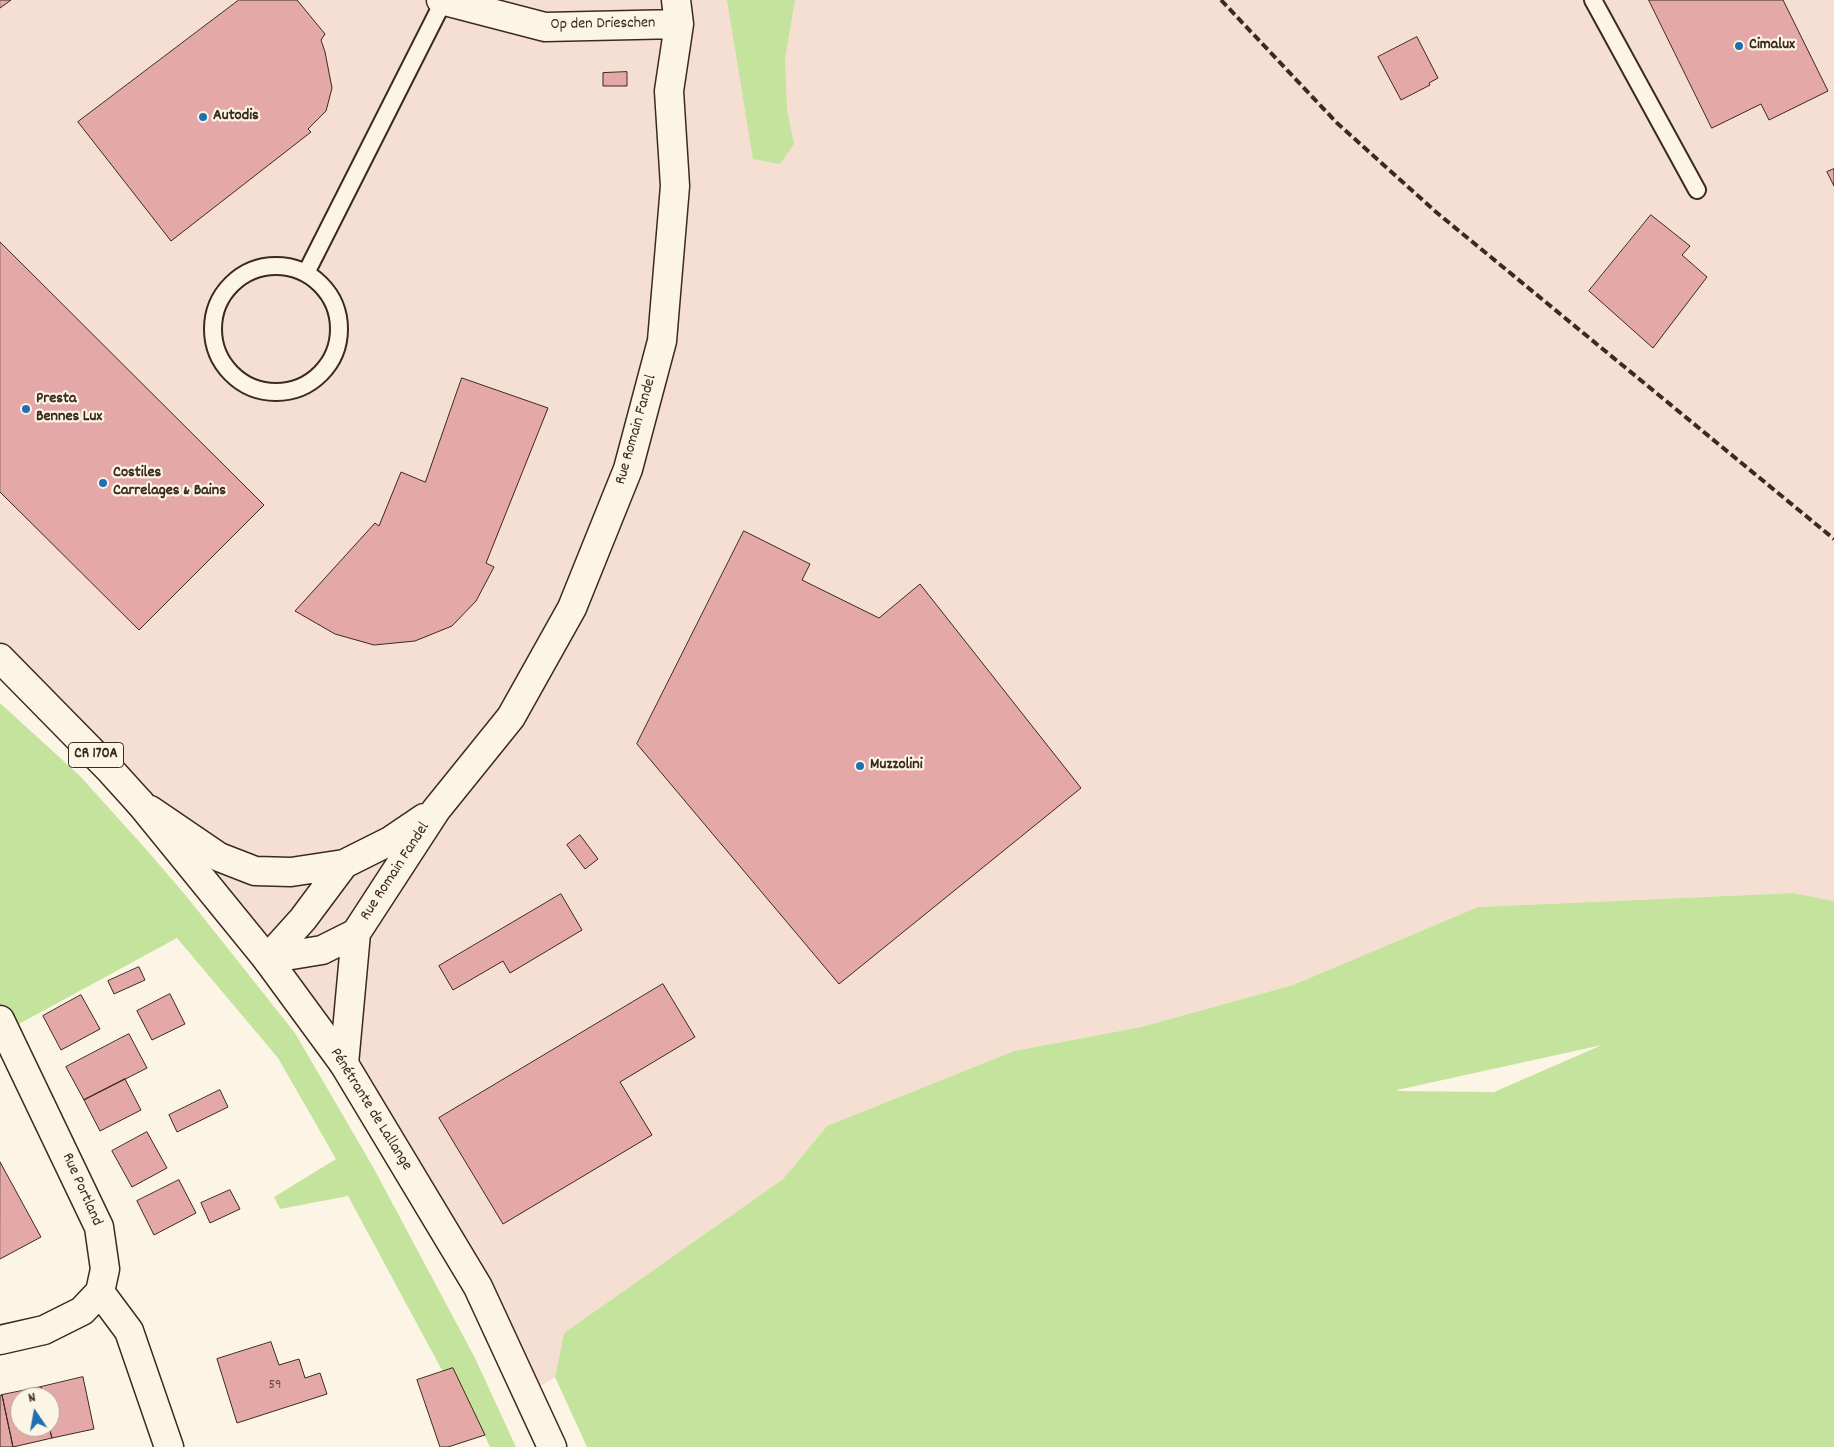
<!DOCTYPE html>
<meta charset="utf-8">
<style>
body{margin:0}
#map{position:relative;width:1834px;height:1447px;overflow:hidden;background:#fcf5e5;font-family:Dekko,sans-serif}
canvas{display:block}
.north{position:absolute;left:10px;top:1387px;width:50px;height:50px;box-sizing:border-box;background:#fcf5e5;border:1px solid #afa495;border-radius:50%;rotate:348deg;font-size:14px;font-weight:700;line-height:20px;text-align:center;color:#3b2a1e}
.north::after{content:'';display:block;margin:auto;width:18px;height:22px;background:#1f6fb2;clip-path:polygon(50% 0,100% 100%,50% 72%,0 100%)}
</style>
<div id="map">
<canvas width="1834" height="1447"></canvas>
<div class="north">N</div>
</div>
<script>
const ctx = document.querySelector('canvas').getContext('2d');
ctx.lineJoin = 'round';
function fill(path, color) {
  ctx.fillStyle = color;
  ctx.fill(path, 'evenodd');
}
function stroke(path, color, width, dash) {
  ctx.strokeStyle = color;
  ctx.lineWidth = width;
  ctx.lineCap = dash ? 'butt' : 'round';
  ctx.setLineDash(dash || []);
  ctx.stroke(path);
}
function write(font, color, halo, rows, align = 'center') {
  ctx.font = font + ' Dekko,sans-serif';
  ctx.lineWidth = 4.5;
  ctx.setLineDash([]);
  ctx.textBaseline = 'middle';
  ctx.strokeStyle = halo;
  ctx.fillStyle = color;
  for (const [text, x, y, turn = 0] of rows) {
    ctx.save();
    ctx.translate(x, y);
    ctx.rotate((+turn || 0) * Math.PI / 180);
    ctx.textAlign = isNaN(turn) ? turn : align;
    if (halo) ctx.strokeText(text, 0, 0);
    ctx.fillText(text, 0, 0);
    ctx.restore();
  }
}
const built = new Path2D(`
 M0,0H1834V901L1793,893L1478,907L1293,985L1141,1027L1014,1051L827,1126L783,1179L564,1333L555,1377L528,1394L344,1064L0,646Z`);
const green = new Path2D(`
 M727,0H795L785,59L787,110L794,144L780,164L753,159Z
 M0,703L80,776L145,848L187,897L295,1033L373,1167L475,1358L516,1447H490L453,1369L443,1372L348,1196L280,1209L274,1197L336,1159L278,1058L177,938L6,1031L0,1020Z
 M1793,893L1834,901V1447H587L555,1377L564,1333L783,1179L827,1126L1014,1051L1141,1027L1293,985L1478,907ZM1602,1045L1494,1092L1397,1091V1090Z`);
const building = new Path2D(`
 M0,0H11L0,8Z
 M239,0H297L325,34L321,40L325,52L332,88L326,111L308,129L311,132L171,241L78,122Z
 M1649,0H1783L1828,91L1769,120L1761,104L1712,128Z
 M1417,37L1438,78L1429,83L1430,85L1401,100L1378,57Z
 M627,72V86H603V73Z
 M1834,169V186L1827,172Z
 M1651,215L1690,246L1682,255L1707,277L1653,348L1589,291Z
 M0,242L264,505L139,630L0,492Z
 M462,378L548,408L486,563L494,567L476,601L452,626L415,641L374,645L335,634L295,611L375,523L379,526L401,472L425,482Z
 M744,531L810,564L802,580L879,618L920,584L1081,788L839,984L637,744Z
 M580,835L598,859L585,869L567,845Z
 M561,894L582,930L510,973L503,961L453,990L439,966Z
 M139,967L145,980L114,994L108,981Z
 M663,984L695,1037L620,1082L652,1135L503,1224L439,1118Z
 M170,994L185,1024L152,1040L137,1011Z
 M81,995L100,1029L61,1050L43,1016Z
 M129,1034L147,1068L84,1100L66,1067Z
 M125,1079L141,1110L100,1131L84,1100Z
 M220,1090L228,1107L177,1132L169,1115Z
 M147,1132L167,1168L132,1187L112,1151Z
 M0,1162L41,1237L0,1259Z
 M179,1180L196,1213L154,1235L137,1201Z
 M230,1190L240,1209L210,1223L201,1203Z
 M271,1342L279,1365L299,1359L305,1378L320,1373L327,1394L237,1423L217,1359Z
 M453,1368L485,1435L448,1447H440L417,1380Z
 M83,1377L94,1429L52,1438L49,1427L50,1397H43L41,1387Z
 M41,1387L43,1397H20V1427H49L52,1438L13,1447L2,1395Z
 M2,1395L13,1447H0V1396Z`);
const service = new Path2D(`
 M1593,0L1697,190
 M213 329a63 63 0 1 1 126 0a63 63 0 1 1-126 0Z
 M306,273L443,2`);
const minor = new Path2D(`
 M441,0L545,27L679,24
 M150,810L219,857L255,871L291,872L344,864L390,841L424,818
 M267,959L303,919L344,864
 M267,959L322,950L356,933
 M0,1020L99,1227L105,1269L100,1292L82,1311L44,1330L0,1340
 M344,1064L356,933L436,810L511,717L572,608L628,469L662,341L675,186L669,91L679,24L676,0
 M100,1292L129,1331L169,1447`);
const secondary = new Path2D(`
 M140,803L267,959L344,1064L478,1287L552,1447`);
const motorway = new Path2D(`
 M0,658L111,771L140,803`);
const rail = new Path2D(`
 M1221,0L1337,123L1436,212L1834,539`);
const markers = [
 [1739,46,5,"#1f6fb2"],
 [203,117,5,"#1f6fb2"],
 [26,409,5,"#1f6fb2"],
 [103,483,5,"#1f6fb2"],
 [860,766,5,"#1f6fb2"]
];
const numberNames = [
 ["59",275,1386]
];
const shields = [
 [96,755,55]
];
const shieldNames = [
 ["CR 170A",96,755]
];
const streetNames = [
 ["Op den Drieschen",603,25,-1],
 ["Rue Romain Fandel",637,430,-74],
 ["Rue Romain Fandel",396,872,-57],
 ["Pénétrante de Lallange",370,1110,58],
 ["Rue Portland",81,1190,66]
];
const poiNames = [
 ["Cimalux",1749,46],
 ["Autodis",213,117],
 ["Presta",36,400],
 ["Bennes Lux",36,418],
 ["Costiles",113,474],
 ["Carrelages & Bains",113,492],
 ["Muzzolini",870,766]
];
fill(built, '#f5ded2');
fill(green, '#c4e49d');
fill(building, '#e4a9a6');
stroke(building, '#3b2a1e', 1);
stroke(service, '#3b2a1e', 20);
stroke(minor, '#3b2a1e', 31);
stroke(secondary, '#3b2a1e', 31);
stroke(motorway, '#3b2a1e', 31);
stroke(service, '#fcf5e5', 16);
stroke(minor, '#fcf5e5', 28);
stroke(secondary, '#fcf5e5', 28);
stroke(motorway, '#fcf5e5', 28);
stroke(rail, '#3b2a1e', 4, [8, 4]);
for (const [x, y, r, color] of markers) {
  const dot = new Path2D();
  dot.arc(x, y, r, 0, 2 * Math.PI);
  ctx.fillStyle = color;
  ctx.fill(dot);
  stroke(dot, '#fcf5e5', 2);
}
write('14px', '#654a40', null, numberNames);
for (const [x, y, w] of shields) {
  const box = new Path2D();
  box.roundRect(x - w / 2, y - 12.5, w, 25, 4);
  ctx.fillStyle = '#fcf5e5';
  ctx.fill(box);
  stroke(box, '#3b2a1e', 1);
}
write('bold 15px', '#3b2a1e', null, shieldNames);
write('16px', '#3b2a1e', '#fcf5e5', streetNames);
write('bold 16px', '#3b2a1e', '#fcf5e5', poiNames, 'left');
</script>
